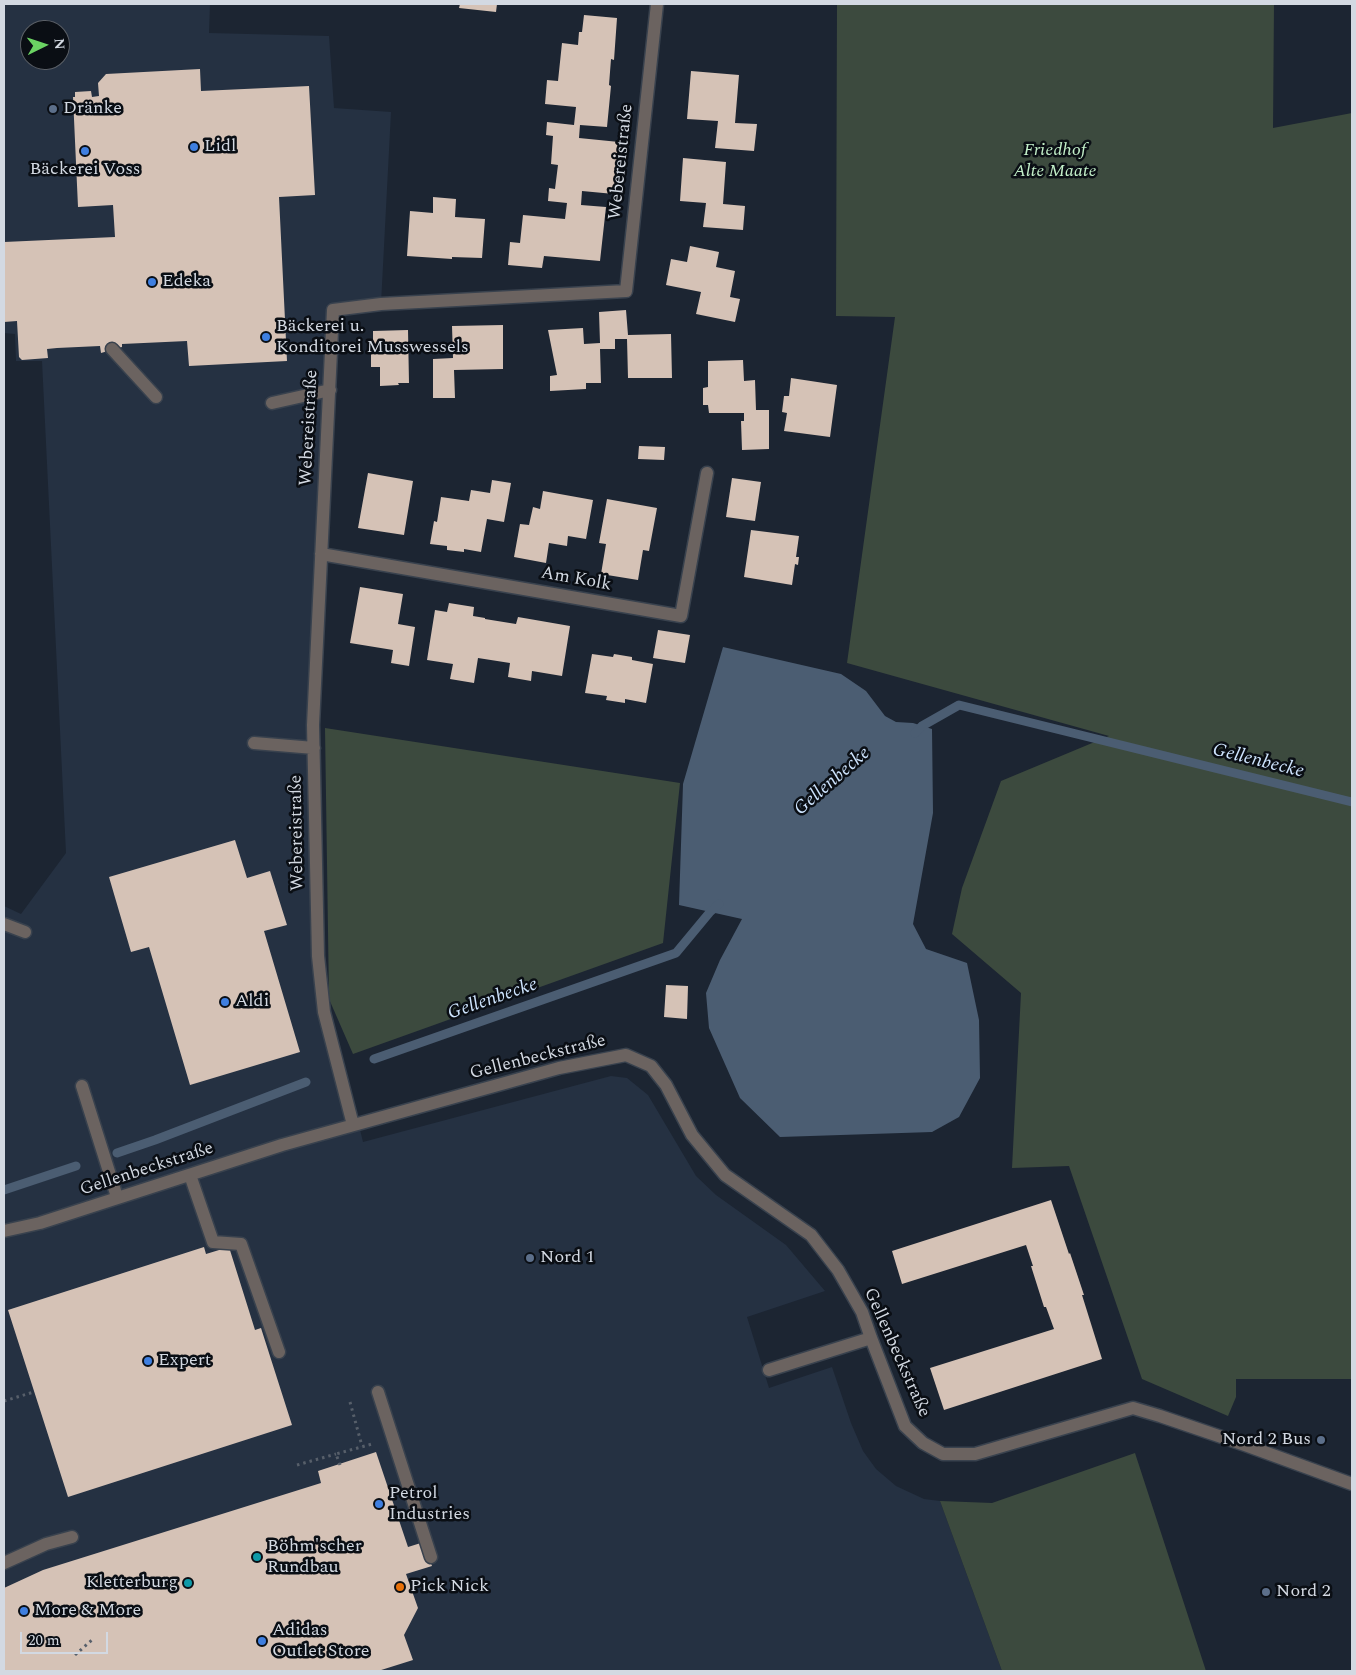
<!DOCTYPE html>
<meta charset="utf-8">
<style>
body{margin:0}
#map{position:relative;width:1356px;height:1675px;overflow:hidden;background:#1c2532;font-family:Spectral,serif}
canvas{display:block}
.frame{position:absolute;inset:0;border:5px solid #d3d9e2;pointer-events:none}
.north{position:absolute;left:20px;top:20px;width:50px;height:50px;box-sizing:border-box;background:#0a0e14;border:1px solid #5a5f66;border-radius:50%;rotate:86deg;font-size:14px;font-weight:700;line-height:20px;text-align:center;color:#d3d9e2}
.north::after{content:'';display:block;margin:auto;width:18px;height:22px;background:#6bd363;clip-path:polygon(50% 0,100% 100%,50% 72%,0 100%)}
.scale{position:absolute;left:20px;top:1632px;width:88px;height:22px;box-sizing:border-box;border:2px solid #d3d9e2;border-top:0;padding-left:6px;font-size:15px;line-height:18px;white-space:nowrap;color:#d3d9e2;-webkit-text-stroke:4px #0a0e14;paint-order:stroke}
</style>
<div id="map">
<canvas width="1356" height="1675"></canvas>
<div class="frame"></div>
<div class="north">N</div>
<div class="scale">20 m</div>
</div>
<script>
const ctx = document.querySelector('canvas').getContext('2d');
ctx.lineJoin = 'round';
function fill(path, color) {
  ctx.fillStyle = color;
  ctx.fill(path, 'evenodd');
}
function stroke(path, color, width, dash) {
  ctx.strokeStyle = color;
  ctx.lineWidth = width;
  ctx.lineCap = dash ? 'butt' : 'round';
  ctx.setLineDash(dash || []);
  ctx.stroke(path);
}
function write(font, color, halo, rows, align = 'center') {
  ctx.font = font + ' Spectral,serif';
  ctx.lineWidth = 5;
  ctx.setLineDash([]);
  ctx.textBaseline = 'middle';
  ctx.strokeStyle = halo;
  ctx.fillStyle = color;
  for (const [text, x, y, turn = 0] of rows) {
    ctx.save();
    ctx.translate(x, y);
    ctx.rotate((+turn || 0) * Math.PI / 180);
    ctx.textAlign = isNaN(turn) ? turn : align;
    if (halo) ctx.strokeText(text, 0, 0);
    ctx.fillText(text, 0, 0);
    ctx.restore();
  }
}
const built = new Path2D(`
 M4,4H210L209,33L329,36L334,108L391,112L381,304L334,310L313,725L318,956L363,1142L611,1076L627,1078L648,1095L696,1176L716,1195L786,1245L825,1291L747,1317L769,1388L832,1367L851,1423L863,1451L876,1469L896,1486L924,1499L940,1501L1002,1671H4V906L21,914L66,853L42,361H16L15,334L4,333ZM30,30H60V60H30Z`);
const green = new Path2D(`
 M837,4H1274L1273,128L1352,113V1379H1236V1397L1228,1416L1142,1379L1069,1166L1012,1168L1021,993L952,934L962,888L1001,781L1109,736L847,663L895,317L836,316Z
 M325,728L680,783L663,943L353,1054L329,999Z
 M1135,1453L1206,1671H1002L940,1501L992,1503Z`);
const water = new Path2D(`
 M723,647L841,674L866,691L885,716L896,722L913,723L932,729L933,813L913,924L926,949L967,963L979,1020L980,1078L959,1117L932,1132L780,1137L740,1098L709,1028L706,993L720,960L742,919L679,905L683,784Z`);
const stream = new Path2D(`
 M915,733L922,726L959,705L1352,802
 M374,1059L676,953L710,912L719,904
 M117,1153L155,1140L306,1082
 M4,1190L76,1166`);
const building = new Path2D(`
 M460,4H497L496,12L459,8Z
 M584,15L617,18L614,60L611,59L609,85L611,86L607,127L580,125L579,138L619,142L614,194L582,191L581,205L606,207L600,261L544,256L542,268L508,265L510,242L520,243L523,215L565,219L567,203L548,201L549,188L555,189L558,165L551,164L553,136L546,135L547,122L574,125L576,107L545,104L547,80L558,81L562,43L578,45L579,32H582Z
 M200,69L201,91L309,86L315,195L279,197L287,361L189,366L187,341L122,344V347L101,353L100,346L57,348L47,349L48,358L22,360L19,357L17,321L4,322V242L115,237L113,205L78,207L73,97H75V92L91,91L92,97L99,96L98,83L106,74Z
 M691,71L739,75L735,123L757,124L754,151L715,148L718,121L687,119Z
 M683,158L726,162L723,204L745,206L743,230L703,227L706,203L680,201Z
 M433,197L456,199L455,217L485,219L482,258L452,257V259L407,256L410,211L433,213Z
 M690,246L719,252L716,267L735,271L730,297L740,299L735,322L696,314L701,292L666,285L671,259L687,262Z
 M626,310L628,335L671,334L672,378H628L627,339H615V349H600L601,383H586V389L550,391V376L557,375L548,330L583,328L584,344L600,343L599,312Z
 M503,325V369L454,370L455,398H433V359L453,358L452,326Z
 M408,330L409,383H398L399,385L380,386V367H371V350H373V331Z
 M743,360L744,381L755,380L756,410H769V449L742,450L741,421H744V413H709L708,405H703V388L708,387V361Z
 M791,378L837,385L830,437L784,431L787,413L782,412L784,396H789Z
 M639,446L665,447L664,460L638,459Z
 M368,473L413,481L404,535L358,528Z
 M732,478L761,482L755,521L726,517Z
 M492,480L511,483L504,522L487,519L481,552L464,549V552L447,550V546L430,544L434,521L437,522L441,497L469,501L471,490L490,493Z
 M543,491L593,500L586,539L568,536L567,546L549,543L546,563L514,557L520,524L529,525L533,507L540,509Z
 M607,499L657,508L649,551L643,550L638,580L601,574L606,544L599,543Z
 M751,530L799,536L796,557H799L798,565L795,564L792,585L744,577Z
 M360,587L403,594L398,624L415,627L409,666L391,663L393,650L350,643Z
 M449,603L474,607L473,616L485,618V619L516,624L518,617L570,626L562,676L532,671L531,681L508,677L510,663L478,658L474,683L450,679L453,664L427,660L435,610L447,612Z
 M658,630L690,635L685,663L653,658Z
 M592,654L613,657L614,654L632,657V660L653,664L646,703L625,699V703L606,700L607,696L585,693Z
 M235,840L247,878L270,871L287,925L264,931L300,1052L190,1085L149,947L131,952L109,877Z
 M666,985L688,986L687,1019L664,1017Z
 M1051,1200L1069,1254L1070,1253L1084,1295H1082L1102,1359L944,1410L930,1368L1054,1329L1046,1307H1044L1031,1266H1033L1026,1245L902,1284L892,1251Z
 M204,1247L206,1254L229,1247L255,1330L261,1328L292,1425L68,1497L8,1310Z
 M376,1452L408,1547L424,1542L432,1566L406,1574L418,1608L404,1635L413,1660L378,1671H4V1588L43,1570L321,1483L318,1471Z`);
const path = new Path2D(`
 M4,1401L34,1392
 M350,1402L362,1446
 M297,1465L336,1454
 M340,1465L336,1454L372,1444
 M75,1655L93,1639`);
const minor = new Path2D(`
 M112,349L156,397
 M272,403L330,390
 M321,554L681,616L707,473
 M254,743L314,748
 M4,924L25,932
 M82,1086L117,1197
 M353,1125L324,1012L318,956L313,725L333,310L381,304L626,291L657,4
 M190,1175L213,1242L241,1244L279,1352
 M4,1231L40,1223L282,1145L559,1068L626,1055L651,1066L666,1085L692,1135L725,1175L811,1235L838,1270L862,1312L871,1338L905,1426L923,1443L943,1454H975L1133,1408L1160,1416L1245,1445L1352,1484
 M769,1370L871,1338
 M378,1392L431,1557
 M4,1563L46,1544L72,1537`);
const markers = [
 [53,109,5,"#5c6f8a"],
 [194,147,5,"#3f7fe0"],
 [85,151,5,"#3f7fe0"],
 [152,282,5,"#3f7fe0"],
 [266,337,5,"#3f7fe0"],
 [225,1002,5,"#3f7fe0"],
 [530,1258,5,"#5c6f8a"],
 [148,1361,5,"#3f7fe0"],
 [1321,1440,5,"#5c6f8a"],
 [379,1504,5,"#3f7fe0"],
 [257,1557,5,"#0f9aa8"],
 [188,1583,5,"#0f9aa8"],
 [400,1587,5,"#e8710a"],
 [1266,1592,5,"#5c6f8a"],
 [24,1611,5,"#3f7fe0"],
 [262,1641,5,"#3f7fe0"]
];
const poiNames = [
 ["Dränke",63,109],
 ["Lidl",204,147],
 ["Bäckerei Voss",85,170,"center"],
 ["Edeka",162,282],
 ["Bäckerei u.",276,327],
 ["Konditorei Musswessels",276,348],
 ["Aldi",235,1002],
 ["Nord 1",540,1258],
 ["Expert",158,1361],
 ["Nord 2 Bus",1311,1440,"right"],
 ["Petrol",389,1494],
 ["Industries",389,1515],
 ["Böhm'scher",267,1547],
 ["Rundbau",267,1568],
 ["Kletterburg",178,1583,"right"],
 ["Pick Nick",410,1587],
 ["Nord 2",1276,1592],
 ["More & More",34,1611],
 ["Adidas",272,1631],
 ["Outlet Store",272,1652]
];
const parkNames = [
 ["Friedhof",1055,151],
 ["Alte Maate",1055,172]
];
const streetNames = [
 ["Webereistraße",622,162,-84],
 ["Webereistraße",310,428,-87],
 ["Am Kolk",576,580,10],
 ["Webereistraße",298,833,-91],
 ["Gellenbeckstraße",538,1058,-14],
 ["Gellenbeckstraße",147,1170,-18],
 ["Gellenbeckstraße",896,1353,66]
];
const waterNames = [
 ["Gellenbecke",1258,762,14],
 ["Gellenbecke",833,782,-41],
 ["Gellenbecke",493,1000,-19]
];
fill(built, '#253142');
fill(green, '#3c4a3e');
fill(water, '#4b5d72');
stroke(stream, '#4b5d72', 9);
fill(building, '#d5c2b6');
stroke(minor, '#39424e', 15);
stroke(path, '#575f6a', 3, [2.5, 4]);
stroke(minor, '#6b6360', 12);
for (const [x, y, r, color] of markers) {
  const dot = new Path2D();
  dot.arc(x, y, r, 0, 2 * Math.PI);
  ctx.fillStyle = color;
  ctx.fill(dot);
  stroke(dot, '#0a0e14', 2);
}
write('18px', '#d3d9e2', '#0a0e14', poiNames, 'left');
write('italic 18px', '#c3f0c9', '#0a0e14', parkNames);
write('18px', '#d3d9e2', '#0a0e14', streetNames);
write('italic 19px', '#cee4fe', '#0a0e14', waterNames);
</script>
